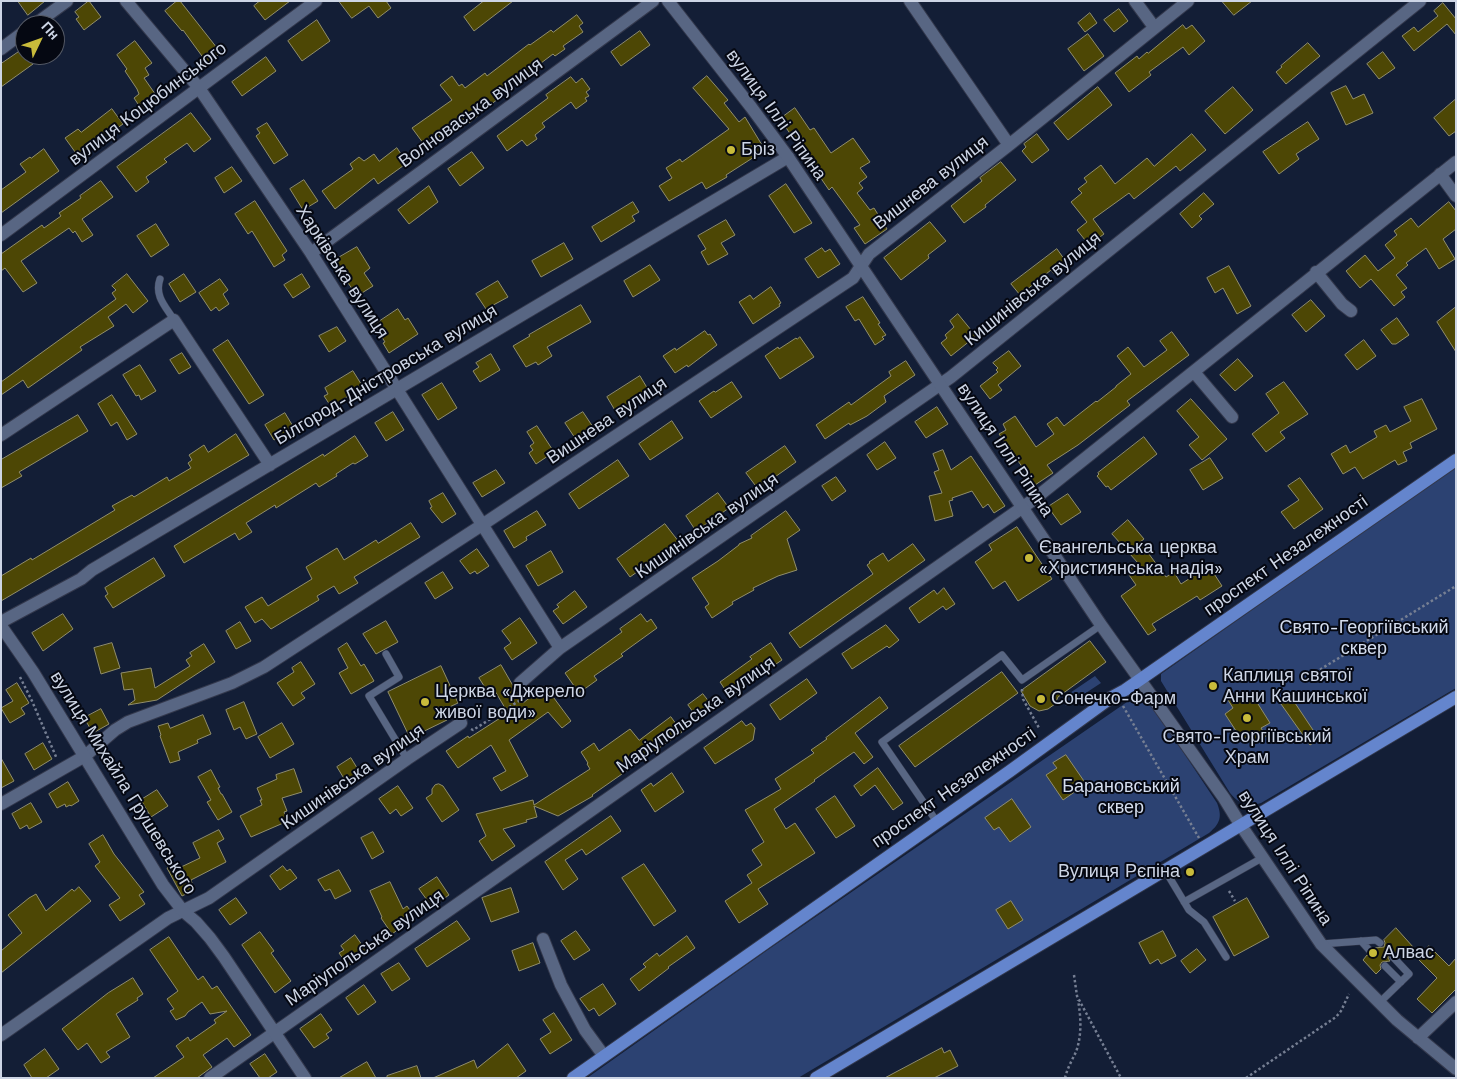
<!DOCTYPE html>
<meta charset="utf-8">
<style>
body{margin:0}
#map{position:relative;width:1457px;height:1079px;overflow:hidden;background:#131e36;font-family:"Work Sans",sans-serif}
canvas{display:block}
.frame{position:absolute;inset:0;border:2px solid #cdd5e5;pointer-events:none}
.north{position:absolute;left:15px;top:15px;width:50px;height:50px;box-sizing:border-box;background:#050812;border:1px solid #555a66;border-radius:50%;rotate:48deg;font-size:14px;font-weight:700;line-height:20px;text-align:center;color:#cdd5e5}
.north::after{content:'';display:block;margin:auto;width:18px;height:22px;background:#c8bb3b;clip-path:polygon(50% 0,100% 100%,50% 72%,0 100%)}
</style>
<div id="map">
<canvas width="1457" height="1079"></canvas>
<div class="frame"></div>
<div class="north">Пн</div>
</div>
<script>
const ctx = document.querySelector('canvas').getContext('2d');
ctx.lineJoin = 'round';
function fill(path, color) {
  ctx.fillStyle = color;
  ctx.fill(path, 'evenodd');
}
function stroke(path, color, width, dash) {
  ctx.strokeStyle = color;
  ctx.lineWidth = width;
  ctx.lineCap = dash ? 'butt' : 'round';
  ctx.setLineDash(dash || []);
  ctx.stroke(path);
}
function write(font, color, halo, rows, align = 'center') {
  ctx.font = font + ' "Work Sans",sans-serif';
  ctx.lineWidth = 4;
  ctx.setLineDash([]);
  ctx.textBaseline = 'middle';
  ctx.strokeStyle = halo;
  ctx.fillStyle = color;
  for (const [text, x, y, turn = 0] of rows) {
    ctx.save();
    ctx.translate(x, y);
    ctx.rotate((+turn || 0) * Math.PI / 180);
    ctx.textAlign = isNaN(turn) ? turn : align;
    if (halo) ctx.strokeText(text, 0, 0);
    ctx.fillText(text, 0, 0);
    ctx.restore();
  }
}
const green = new Path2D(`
 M1456,466V688L1261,803C1248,807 1239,804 1230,793L1161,681V674Z
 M1095,676L1101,683L1066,706L1061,699Z
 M1140,693L1146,696L1217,803C1222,816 1221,823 1209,833L798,1078H587L769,949Z`);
const building = new Path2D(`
 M18,1H45L28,15Z
 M89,1L101,17L84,30L76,19L79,17L75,12Z
 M177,1H180L184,6L221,53L207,63L183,30L182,31L165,11Z
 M260,1H290L265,20L254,6Z
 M339,1H386L391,8L378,18L369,6L352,18Z
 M484,1H513L474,31L464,17Z
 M1222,1H1252L1234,15Z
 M1443,3L1456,19V35L1447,24L1414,51L1402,36L1414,27L1418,32L1438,16L1434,11Z
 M1119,9L1128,21L1114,32L1104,20Z
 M1090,13L1097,23L1085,32L1078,23Z
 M577,15L583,23L579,26L583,32L563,46L565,49L555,56L553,54L500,94L502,96L478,114L479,115L469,123L465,118L426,147L412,128L452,100L440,85L452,76L459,86L462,84L465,88L485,73L487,76L529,44L530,45L551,30L553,32Z
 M317,20L330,41L302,61L288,41Z
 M1183,25L1186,29L1192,25L1205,41L1189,55L1183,47L1149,72L1151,75L1129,92L1115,73L1137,56L1139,59L1147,52L1148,53Z
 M640,31L650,45L621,66L611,52Z
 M1088,34L1104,56L1084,71L1068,49Z
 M135,41L152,63L145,68L149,75L144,78L158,98L142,110L134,98L139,94L137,89L125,71L127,69L117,55Z
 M1308,43L1320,56L1286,84L1276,72L1282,67L1281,66Z
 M23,49L25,55H27L33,64L1,87V64Z
 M1383,52L1395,68L1379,79L1367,64Z
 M266,57L276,71L242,96L232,82Z
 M707,76L728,100L724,103L739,122L745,117L765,150L726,175L727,177L706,189L702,182L669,201L659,186L672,178L666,168L680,159L682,162L729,129L693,88Z
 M571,77L576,83L582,78L590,89L586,92L589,96L585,98L587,101L576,109L571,102L542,123L545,127L535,135L537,139L527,146L522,140L507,151L497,136L548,98L546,95Z
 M1346,86L1353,99L1364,94L1373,113L1346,125L1331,93Z
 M1098,87L1112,105L1068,140L1054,123Z
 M1233,87L1253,110L1225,134L1205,111Z
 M1456,99V131L1449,136L1434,118Z
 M795,108L810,130L814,128L831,153L853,138L870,162L860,168L867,177L859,183L863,188L857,193L870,210L874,208L887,229L865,244L854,228L860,225L832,187L829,190L780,119Z
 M112,109L123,124L78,156L65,138L78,129L81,132Z
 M191,113L211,139L194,152L187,143L164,159L167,162L146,177L149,182L136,192L117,167Z
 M1308,122L1319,139L1296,154L1299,159L1279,174L1263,152Z
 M267,123L288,155L274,164L256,136L260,133L257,129Z
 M1037,134L1049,150L1032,163L1022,151L1026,147L1024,144Z
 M1192,134L1206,150L1180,171L1176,166L1134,199L1129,193L1093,219L1104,234L1089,245L1077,230L1087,222L1071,202L1082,193L1078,189L1087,182L1084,178L1101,165L1115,184L1147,158L1154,166Z
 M397,148L407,163L378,184L374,178L335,209L322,191L353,169L350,164L359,157L364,161L374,154L379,161Z
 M44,149L59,171L1,213V190L26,172L20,164L30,157L31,158Z
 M472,152L484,168L460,186L448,169Z
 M1001,162L1016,180L985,205L986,207L964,223L951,206L982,181L980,178Z
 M232,167L242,181L224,193L215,178Z
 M304,180L318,201L303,210L290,189Z
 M101,181L113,197L82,219L93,235L82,242L75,231L73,233L69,228L21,261L37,283L23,292L5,268L1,271V254L42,225L44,228L61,216L59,213L81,198L80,196Z
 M786,184L812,223L794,233L769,196Z
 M429,186L438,202L409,224L398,210Z
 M1204,193L1214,204L1199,216L1202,219L1192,228L1180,214Z
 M255,201L287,251L282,255L285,260L274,267L252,231L248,234L235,214Z
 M633,202L639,212L632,216L635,221L601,242L592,227Z
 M1449,202L1456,211V229L1443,239L1455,259L1439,269L1426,248L1406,263L1408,265L1396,275L1407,288L1401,292L1405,297L1394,306L1371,279L1360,288L1346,271L1365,255L1378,271L1395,258L1385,245L1397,235L1394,231L1411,218L1418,227Z
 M726,220L735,235L721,243L728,254L708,265L701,252L706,249L698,236Z
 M930,222L946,241L928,255L929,258L901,280L884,258Z
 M156,224L169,245L151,257L137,236Z
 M564,243L573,259L541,277L532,261Z
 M357,247L370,268L364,273L373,286L357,296L333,261Z
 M822,248L825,252L830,249L840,264L818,278L805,259Z
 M1057,249L1067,263L1054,274L1051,270L1020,295L1011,284Z
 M650,265L660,280L633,297L624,281Z
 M1229,266L1251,306L1237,314L1223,288L1215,293L1207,278Z
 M127,274L148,301L133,313L126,304L108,317L114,326L80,347L82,350L28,388L23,380L1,395V382L116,299L112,293L116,290L112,286Z
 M184,274L196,292L180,302L169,284Z
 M302,274L310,287L293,298L284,285Z
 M220,279L228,290L223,294L229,304L219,311L216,307L211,311L199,293Z
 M498,281L508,297L486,309L476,294Z
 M771,287L781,303L779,304L780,306L753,324L739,302L750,295L753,299Z
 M863,297L880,323L878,324L886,335L882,337L884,339L875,345L859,319L855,321L846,307Z
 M1311,300L1325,316L1306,332L1292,315Z
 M581,305L591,322L547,347L552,356L538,365L536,362L526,367L513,346L530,336L529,335Z
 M1456,307V352L1437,322Z
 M398,309L405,320L408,318L418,334L389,353L383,343L385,342L374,325Z
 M958,314L976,336L951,356L941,343L947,338L945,335L954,327L950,321Z
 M1397,318L1409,335L1396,344H1392L1381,330Z
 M337,327L346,341L329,352L319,336Z
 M705,331L708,335L710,334L717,345L688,367L687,365L675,373L663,356L675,348L676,350Z
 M1172,332L1189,355L1127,401L1130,405L1078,445L1047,465L1053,473L1035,485L999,434L1006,430L1003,424L1015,416L1036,447L1054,434L1047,424L1057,417L1064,426L1096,401L1097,402L1116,387V386L1131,374L1117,356L1128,347L1144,367L1167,350L1160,341Z
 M800,337L814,357L780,379L765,356L778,347L779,349L796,338L797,339Z
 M228,340L264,395L249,404L213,350Z
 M1364,340L1376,356L1357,370L1345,355Z
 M1009,351L1021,366L998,385L1002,390L990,399L980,386L998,372L996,370L998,368L993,363Z
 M182,353L191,367L179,374L170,360Z
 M491,354L500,370L480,382L473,371L479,367L476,363Z
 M1238,359L1253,376L1235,391L1220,375Z
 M906,361L915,375L884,396L886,402L867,416L850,425L849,423L825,439L816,425L849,402L851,405L891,376L889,372Z
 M140,365L156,391L141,400L139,395L136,396L123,375Z
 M353,371L363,387L335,404L334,402L330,405L324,396L328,394L325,388Z
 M640,376L649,391L616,412L607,397Z
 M732,382L742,397L711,418L699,401L714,391L715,392Z
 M1284,382L1308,414L1280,432L1285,438L1266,452L1252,434L1279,413L1266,394Z
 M442,383L457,408L438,420L422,395Z
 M112,395L137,434L127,440L117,422L111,426L98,404Z
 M1191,399L1227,439L1202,460L1189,445L1199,437L1177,411Z
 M1422,399L1437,429L1410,443L1412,448L1403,452L1407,461L1398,465L1395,460L1363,479L1355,467L1343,474L1331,454L1346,445L1350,453L1377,437L1374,431L1386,425L1390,432L1411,421L1404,407Z
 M937,407L948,424L926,438L915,422Z
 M393,412L404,430L386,441L375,423Z
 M583,412L593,427L575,438L565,423Z
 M285,413L294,428L274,440L265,425Z
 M78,415L88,431L19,472L22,476L1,488V460Z
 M672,421L683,438L650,460L639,444Z
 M537,426L554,452L536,464L529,453L533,450L530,446L534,443L527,432Z
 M236,434L249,455L1,601V576L31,558L32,560L115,510L112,506L132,495L134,497L167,477L169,481L191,468L188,463L192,460L189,455L204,445L208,452Z
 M355,436L368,456L355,464L353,463L336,474L337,476L319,487L316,483L276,508L275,505L246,523L252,532L239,540L235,533L184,563L174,546L323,454L324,456Z
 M1144,437L1157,454L1111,490L1108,486L1106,487L1097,476L1099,474L1098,473Z
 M885,442L896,458L877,470L867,455Z
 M785,446L796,462L758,489L746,473Z
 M943,450L951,470L971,456L1005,506L994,513L988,504L983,508L972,491L952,498L953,500L949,501L953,516L935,521L929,496L942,493L934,472L939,470L933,454Z
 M1210,458L1223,478L1203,490L1190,470Z
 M618,460L629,476L579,509L569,494Z
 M496,470L505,483L482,497L473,483Z
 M836,477L846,491L832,501L822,486Z
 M1300,478L1323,509L1294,529L1281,512L1299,500L1288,486Z
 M443,493L456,514L442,523L430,508L432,507L429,501Z
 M718,493L729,508L696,531L686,516Z
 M1068,494L1081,512L1061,525L1048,507Z
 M537,511L546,525L526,537L527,540L514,548L504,531Z
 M786,511L800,530L787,539L797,570L778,576L753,588L754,590L732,602L733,604L712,618L705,607L709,604L692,578L718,561L739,545V544L752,538L751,536Z
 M1128,520L1144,539L1140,542L1166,577L1174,572L1181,584L1209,566L1222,586L1200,600L1197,596L1152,624L1156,630L1148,635L1121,596L1136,585L1127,572L1138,563L1112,534Z
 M411,523L420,537L354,577L358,583L339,594L334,586L317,596L319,600L271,629L262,619L255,623L245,607L262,597L268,606L312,579L306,567L337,548L344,560L376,540L378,543Z
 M665,524L679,542L630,577L617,559Z
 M1017,527L1052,579L1018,601L1005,581L993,589L975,562L992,550L989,545Z
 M913,544L925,560L800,648L789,633L873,574L867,565L870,563L869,562L883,553L888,561Z
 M477,549L489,566L477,574L475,571L470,574L460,561Z
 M551,551L563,572L538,586L526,566Z
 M154,558L165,576L113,608L105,596L108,594L105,588Z
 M443,572L453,588L435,599L425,583Z
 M944,588L955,604L946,610L943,606L919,623L909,608L934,590L937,594Z
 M575,591L587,607L563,624L553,611L559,607L557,605Z
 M63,614L73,629L43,651L32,633Z
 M641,614L647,622L651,619L657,628L621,654L623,656L594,676L597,680L579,693L565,673L622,632L620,629Z
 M520,618L537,643L512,660L504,648L511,643L502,631Z
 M386,621L398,642L376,654L363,634Z
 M240,622L251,641L236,649L226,631Z
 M886,625L899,640L889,648L887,646L852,669L842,654Z
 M1090,641L1106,662L1058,697L1055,704L1048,709L1039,711L1030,706L1021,691Z
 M112,643L120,668L101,674L94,648Z
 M347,643L361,666L364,664L374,681L351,694L339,673L348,668L338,649Z
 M771,643L782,660L767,670L763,665L742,679L746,685L730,697L720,682L752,659L750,657Z
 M204,644L215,662L157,700L128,705L135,700L133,689L124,690L121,673L151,668L155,688L190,666L186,660L192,656L190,653Z
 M301,662L315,684L301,693L305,698L293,706L277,683L294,672L292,668Z
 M501,665L523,703L545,686L571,721L562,728L548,712L509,740L528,776L501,791L493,778L506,771L491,745L458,768L446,751L468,736L469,738L508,713L492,686L486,689L479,678Z
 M441,666L458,703L443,710L447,720L410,738L388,692Z
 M1002,672L1018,693L915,767L899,746Z
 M807,679L817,693L780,720L770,705Z
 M17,683L29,703L21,708L25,714L10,723L1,708L13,701L6,690Z
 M1239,693L1244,701L1253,696L1270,723L1261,728L1266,736L1255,743L1250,735L1242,740L1225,714L1233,708L1228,700Z
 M703,694L714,708L698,719L688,705Z
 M880,697L888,708L855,733L873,757L864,764L854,752L814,780L815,781L774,809L786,829L795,823L815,853L758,889L768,904L739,923L725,901L752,883L747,875L762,865L752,850L764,842L745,810L781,789L775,779L814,753L811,750L827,739L826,738Z
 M1291,697L1319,739L1310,745L1281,704Z
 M244,702L257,734L246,739L240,727L234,730L226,710Z
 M101,709L109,724L93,733L84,718Z
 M203,715L211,734L197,740L198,743L178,752L180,760L170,763L160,736L161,735L158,726L168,723L170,728Z
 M671,717L682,732L592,795L593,796L558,816L534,806L537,817L526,820L527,822L503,829L515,846L492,861L479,841L486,836L476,814L533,800L534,805L590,769L587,764L588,763L581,752L594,743L599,751L630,729L639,740Z
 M742,721L746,726L751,723L755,728L753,740L715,764L704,748Z
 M282,723L294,744L270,758L258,737Z
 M43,743L52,759L34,770L25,754Z
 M1066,755L1086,784L1063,800L1046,775L1057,768L1053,763Z
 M1,758L14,781L1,788Z
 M351,758L362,776L348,785L337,767Z
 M878,768L903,803L893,810L875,785L861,796L854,786Z
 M294,769L302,792L282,798L287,811L284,812L288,821L251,837L240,816L262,805L260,800H262L257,788L277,779L276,775Z
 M211,770L220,787L218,788L221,794H222L232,812L218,820L207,802L211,800L198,777Z
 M672,773L684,792L655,812L641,790L651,783L653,786Z
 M68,782L79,801L71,806L70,805L66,807L65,804L57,808L49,794Z
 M439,784L443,786L459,810L442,822L426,798L432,794V789L435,785Z
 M398,786L413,808L401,816L396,809L390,814L379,799Z
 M157,790L168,806L151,817L141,800Z
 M835,796L855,826L836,838L816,809Z
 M1012,799L1031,827L1010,842L999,827L994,830L985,818Z
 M31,803L42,822L29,829L27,825L20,829L12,814Z
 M611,816L621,831L586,855L582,849L565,860L578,879L563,890L545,862Z
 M219,830L224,839L217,843L226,862L191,880L192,883L188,884L192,891L182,896L167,868L177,863L179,868L200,858L193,843Z
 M373,832L384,852L372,859L361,838Z
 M103,835L114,854L144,892L139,895L145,904L120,921L109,905L120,898L95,866L100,862L89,844Z
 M644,864L676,911L654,926L622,878Z
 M283,866L287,871L290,869L297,878L280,890L270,876Z
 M339,870L351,891L335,899L330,889L325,891L318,880Z
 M437,877L449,895L432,907L419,889Z
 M390,882L403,909L407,906L415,917L392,934L381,918L382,917L370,891Z
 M79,887L91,901L1,973V951L22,933L8,915L29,898L36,894L46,911L72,889L74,891Z
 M511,888L519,912L491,922L482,898Z
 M236,898L247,913L230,925L219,910Z
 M1247,898L1269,937L1234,956L1213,917Z
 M1011,901L1023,920L1008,929L996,910Z
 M457,921L470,939L427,967L415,949Z
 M1396,928L1414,948L1404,957L1399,952L1397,954L1394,952L1390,953L1388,958L1390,961L1382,962L1380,965L1381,969L1376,974L1363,960L1367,955L1372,957L1375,956L1376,951L1375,948L1384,947L1385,943L1384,940Z
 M576,931L590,950L574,960L561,941Z
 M1163,931L1176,956L1161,964L1158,959L1150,964L1139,943Z
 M260,932L274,951L271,953L291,981L275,993L242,945Z
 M355,935L367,952L348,966L339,953L344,950L341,946Z
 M687,936L695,948L668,967L669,968L639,991L630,979L646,967L643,964L657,953L659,956Z
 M169,937L198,980L203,976L212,989L217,986L251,1035L234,1047L227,1038L203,1055L212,1067L197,1078H153L184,1057L176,1046L188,1037L190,1041L216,1023L214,1020L227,1011L210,1014L202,1002L188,1012L185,1016L176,1020L170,1011L174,1009L167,999L178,991L150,950Z
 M533,943L540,963L519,971L512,951Z
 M1429,946L1449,966L1456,958V989L1432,1013L1417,999L1437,978L1417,958Z
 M1197,949L1206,960L1190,973L1181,961Z
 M399,963L410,979L392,991L381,974Z
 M133,978L143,994L137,998L138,1000L116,1014L130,1037L106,1052L110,1057L101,1063L87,1043L78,1050L62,1029L108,993Z
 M603,984L616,1004L599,1016L594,1008L589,1011L580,999Z
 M364,985L376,1002L358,1015L346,998Z
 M554,1013L572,1040L550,1054L540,1039L551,1032L543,1020Z
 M321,1014L332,1030L326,1034L329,1038L314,1048L300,1029Z
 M508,1044L526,1071L516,1078H433L474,1060L477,1068Z
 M942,1048L944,1053L950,1050L958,1066L934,1078H885Z
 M45,1049L59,1069L46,1078H32L24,1065Z
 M265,1054L277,1072L268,1078H260L250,1064Z
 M367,1062L376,1078H339Z
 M417,1066L421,1078H387V1076Z`);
const path = new Path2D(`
 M20,677L32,701L57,759
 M1303,680L1456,586
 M1022,689L1023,699L1039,728
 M1123,706L1199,838
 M471,729L473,730L522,699L521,694
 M1229,891L1235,901
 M1074,975L1077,996L1121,1078
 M1065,1078C1067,1069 1072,1060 1076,1052C1082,1035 1081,1017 1078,1000
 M1246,1078L1336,1017L1341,1011L1349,994`);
const service = new Path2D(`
 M160,279C154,296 166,307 174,320
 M386,654L399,677L369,696L407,759
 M937,822L882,742L1002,655L1022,680L1101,625
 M1165,870L1189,910L1204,922L1226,957
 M1184,902L1262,858
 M1361,941L1371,952
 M1321,944L1376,940L1380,943
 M1385,966L1401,982
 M1379,1003L1409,974L1393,957`);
const minor = new Path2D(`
 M126,1L199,88L311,253L560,648
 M910,1L1009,145
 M1135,1L1154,27
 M34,25L67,1
 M1,49L25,31
 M1440,174L1456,196
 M1,235L316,1
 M311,253L653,1
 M1316,272L1342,304L1351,311
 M1194,372L1232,417
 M1,435L174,320L270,465
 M1,622L81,579L92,570L788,157
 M520,683L560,648L951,377L1420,1
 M1,804L85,756L115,730L128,722L232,683L264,667L482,525L853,278L869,254L1009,145L1188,1
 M1240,824L1321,944L1397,1020L1456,1069
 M543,939L561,985L585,1030L604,1056
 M1,1035L168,918L209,898L407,759L461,723
 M1418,1038L1456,1002
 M210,1078L1033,500L1456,162`);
const tertiary = new Path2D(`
 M668,1L751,107L788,157L1101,625L1224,798L1240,824
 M1,626L33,672L163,885L183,911L196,922L210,938L224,957L305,1078`);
const primary = new Path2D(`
 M573,1078L1010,771L1112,697L1125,690L1456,460
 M816,1078L1456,697`);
const markers = [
 [731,150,5,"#c8bb3b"],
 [1029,558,5,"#c8bb3b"],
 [1213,686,5,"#c8bb3b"],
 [1041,699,5,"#c8bb3b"],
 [425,702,5,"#c8bb3b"],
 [1247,718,5,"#c8bb3b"],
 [1190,872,5,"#c8bb3b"],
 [1373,953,5,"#c8bb3b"]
];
const streetNames = [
 ["вулиця Коцюбинського",148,104,-37],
 ["Волноваська вулиця",471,113,-36],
 ["вулиця Іллі Ріпина",776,115,54],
 ["Вишнева вулиця",931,183,-38],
 ["Харківська вулиця",342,272,57],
 ["Кишинівська вулиця",1033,289,-39],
 ["Білгород-Дністровська вулиця",386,375,-31],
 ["Вишнева вулиця",607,421,-34],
 ["вулиця Іллі Ріпина",1005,450,56],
 ["Кишинівська вулиця",707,526,-35],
 ["проспект Незалежності",1286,556,-35],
 ["Маріупольська вулиця",696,715,-35],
 ["Кишинівська вулиця",353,777,-35],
 ["вулиця Михайла Грушевського",123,783,58],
 ["проспект Незалежності",954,788,-35],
 ["вулиця Іллі Ріпина",1285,858,57],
 ["Маріупольська вулиця",365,948,-35]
];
const poiNames = [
 ["Бріз",741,150],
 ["Євангельська церква",1039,548],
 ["«Християнська надія»",1039,569],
 ["Каплиця cвятої",1223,676],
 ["Анни Кашинської",1223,697],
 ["Церква «Джерело",435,692],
 ["живої води»",435,713],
 ["Сонечко-Фарм",1051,699],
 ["Свято-Георгіївський",1247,737,"center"],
 ["Храм",1247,758,"center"],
 ["Вулиця Рєпіна",1180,872,"right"],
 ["Алвас",1383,953]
];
const parkNames = [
 ["Свято-Георгіївський",1364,628],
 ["сквер",1364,649],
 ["Барановський",1121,787],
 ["сквер",1121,808]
];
fill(green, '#2c4272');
fill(building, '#4d4705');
stroke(building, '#918e6b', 1);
stroke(service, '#33384c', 8);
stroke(minor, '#33384c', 14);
stroke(tertiary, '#33384c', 14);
stroke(primary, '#33384c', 14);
stroke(path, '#767f93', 2.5, [2.5, 2.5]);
stroke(service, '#586683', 7);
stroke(minor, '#586683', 12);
stroke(tertiary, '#586683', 12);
stroke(primary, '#6485cd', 12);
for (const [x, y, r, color] of markers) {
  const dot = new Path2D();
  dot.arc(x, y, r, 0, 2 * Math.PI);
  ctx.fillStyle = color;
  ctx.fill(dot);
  stroke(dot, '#050812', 2);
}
write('18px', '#cdd5e5', '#050812', streetNames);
write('18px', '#cdd5e5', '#050812', poiNames, 'left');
write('18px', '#d4ddee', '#050812', parkNames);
</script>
